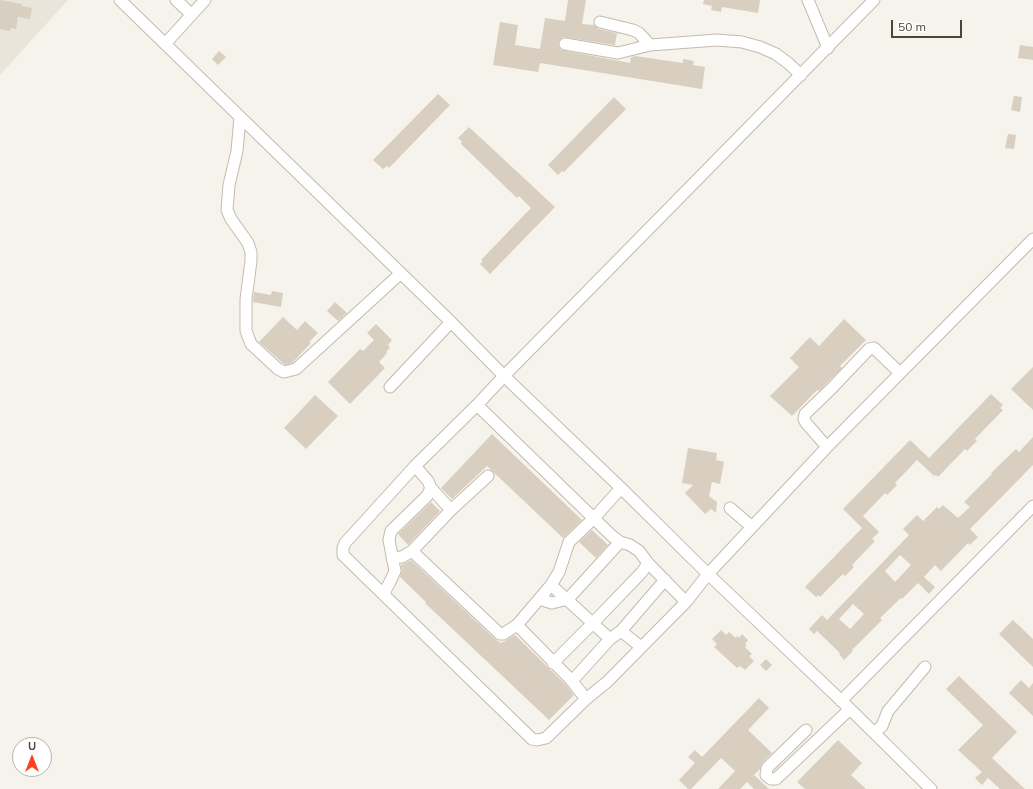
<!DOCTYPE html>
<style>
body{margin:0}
#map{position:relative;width:1033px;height:789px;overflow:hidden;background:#f6f3ec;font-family:Mulish,sans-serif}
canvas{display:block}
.north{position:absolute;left:12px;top:737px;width:40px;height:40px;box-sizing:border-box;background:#fff;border:1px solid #b7b4b0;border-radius:50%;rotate:0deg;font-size:11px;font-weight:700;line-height:16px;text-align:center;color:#4b4439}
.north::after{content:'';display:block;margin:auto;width:14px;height:18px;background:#fc3f1d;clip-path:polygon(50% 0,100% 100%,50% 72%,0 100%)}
.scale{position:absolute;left:891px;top:20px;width:71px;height:18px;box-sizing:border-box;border:2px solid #4b4439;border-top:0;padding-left:5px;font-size:12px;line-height:14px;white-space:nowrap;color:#4b4439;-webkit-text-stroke:3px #fff;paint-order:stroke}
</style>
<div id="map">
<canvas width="1033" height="789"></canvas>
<div class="north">U</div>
<div class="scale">50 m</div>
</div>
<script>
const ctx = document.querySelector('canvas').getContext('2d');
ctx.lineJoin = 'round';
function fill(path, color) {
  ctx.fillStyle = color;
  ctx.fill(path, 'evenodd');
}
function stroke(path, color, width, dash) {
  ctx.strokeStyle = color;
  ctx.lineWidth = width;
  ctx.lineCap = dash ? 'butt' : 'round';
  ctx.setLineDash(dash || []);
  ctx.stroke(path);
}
const residential = new Path2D(`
 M0,0H68L0,75Z`);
const building = new Path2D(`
 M0,0L22,4V6L32,8L30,19L18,17L16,29L11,28L10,31L0,29Z
 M568,0H586L582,24L594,25L598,29L617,33L615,45L563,37L558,42L559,47L561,50L630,63L631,57L635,56L683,63V59L694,61L693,65L705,67L702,89L540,63L538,72L493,65L500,22L518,25L515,45L540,49L545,18L565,21Z
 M704,0H760L758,13L722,7L721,12L711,10L712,6L703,4Z
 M1020,45L1033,47V60L1018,58Z
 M219,51L226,57L218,65L212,59Z
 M438,94L450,105L389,168L387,166L383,169L373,160Z
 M1014,96L1022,97L1020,112L1011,110Z
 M614,97L626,109L564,172L562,171L558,175L548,165Z
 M469,127L555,207L490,274L480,264L483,261L481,260L531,208L519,196L517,198L461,144L462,142L458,138Z
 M1008,134L1016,135L1014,149L1005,148Z
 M272,291L283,293L281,307L253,302L254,292L271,295Z
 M335,302L347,313L338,321L327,311Z
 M283,317L297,330L305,321L318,333L309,342L311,343L292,363L285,365L259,342Z
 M844,319L866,340L840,366L842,368L819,391L817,390L792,416L770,396L799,367L790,358L810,337L819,346Z
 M376,324L392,340L388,345L390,348L386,352L387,353L379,362L385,368L350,404L328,382L360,349L363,351L374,340L367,333Z
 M1033,367V410L1011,389Z
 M991,394L1003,405L1000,408L1003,410L975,439L977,441L967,451L965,449L938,477L936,475L934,476L917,460L895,483L897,485L887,495L885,493L863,516L879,532L872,539L875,541L852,565L854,567L845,576L843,574L820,597L818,595L816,597L805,587L862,528L843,509L910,440L929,458Z
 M315,395L338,416L306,449L284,428Z
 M492,434L582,520L563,538L487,466L452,499L441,488Z
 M1033,437V465L970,529L978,537L970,545L968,543L941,571L935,565L924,577L935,587L929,594L918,583L902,599L901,598L880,618L882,620L852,650L853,651L844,660L839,654L840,653L817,631L814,634L809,629L822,615L827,620L909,535L903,529L917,515L923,521L937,507L939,509L943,505L958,518L970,507L964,502L992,474L991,473L1016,449L1019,452ZM900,555L911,565L895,582L885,571ZM853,604L864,614L850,629L839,619Z
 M688,448L717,453L716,460L724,462L720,484L712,482L709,496L717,502L716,513L711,509L705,514L685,493L693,485L682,483Z
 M431,502L440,511L408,545L398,534Z
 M592,530L608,545L596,558L579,542Z
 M411,560L495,639L501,643L515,635L567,686L574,695L549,720L425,603L426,602L400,577L402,570L401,565Z
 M1013,620L1033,639V667L999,634Z
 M721,630L726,635L729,632L736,638L737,636L739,638L742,634L748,640L745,644L747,645L745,647L752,654L749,656L754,661L745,670L740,666L737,668L714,647L717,644L712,639Z
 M766,659L772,665L766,671L760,665Z
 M959,676L1017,732L992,758L1025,789H1000L988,778L982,785L975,778L982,772L958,750L983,725L946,689Z
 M1021,680L1029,688L1033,683V716L1009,693Z
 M759,698L769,708L748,730L772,753L762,763L760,769L754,775L769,789H754L747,782L740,789H718L735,771L721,758L691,789H688L679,780L695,763L688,757L695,750L702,757Z
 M838,740L862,763L851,775L866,789H805L797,782Z`);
const minor = new Path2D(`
 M120,0L451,322L504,376L621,488L708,574L850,709L931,789
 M176,0L191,14
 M808,0L828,48
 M874,0L504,376L477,405L415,466L345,543L343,548V555L532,739L537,740L546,738L586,699L607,682L686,602L708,574L827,447L1033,239
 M600,22L633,30L639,33L650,45
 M165,44L205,0
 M565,44L618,53L650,45L717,40L742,42L760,47L776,54L788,63L801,75
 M240,117L237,151L229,185L227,210L231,219L248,243L251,252V261L246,299V331L251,344L278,369L284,372L296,369L401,273
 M390,387L451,322
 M477,405L612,536L620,542L630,545L639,551L648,563L686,602
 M827,447L806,423L804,419L805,414L831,389L869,349L874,348L900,373
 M431,488L451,510
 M730,508L752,527
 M412,551L500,634H503L517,625
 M392,558L402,557L412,551L451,510L488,476
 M551,585L610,639
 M384,593L390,582L395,571L389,540L391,531L427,496L431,488L428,481L415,466
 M539,599L552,603L568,599L620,542
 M621,631L641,647
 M553,663L593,623L642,572L648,563
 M572,681L610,639L621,631L665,580
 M586,699L572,681L517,625L551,585L559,572L569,542L593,519L621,488
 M841,701L1033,506
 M806,730L767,768L766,775L771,779H776L850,709
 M874,733L882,726L888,711L925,667`);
fill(residential, '#eae5da');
fill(building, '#d8cfc1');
stroke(minor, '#c2bbae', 13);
stroke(minor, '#fff', 11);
</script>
